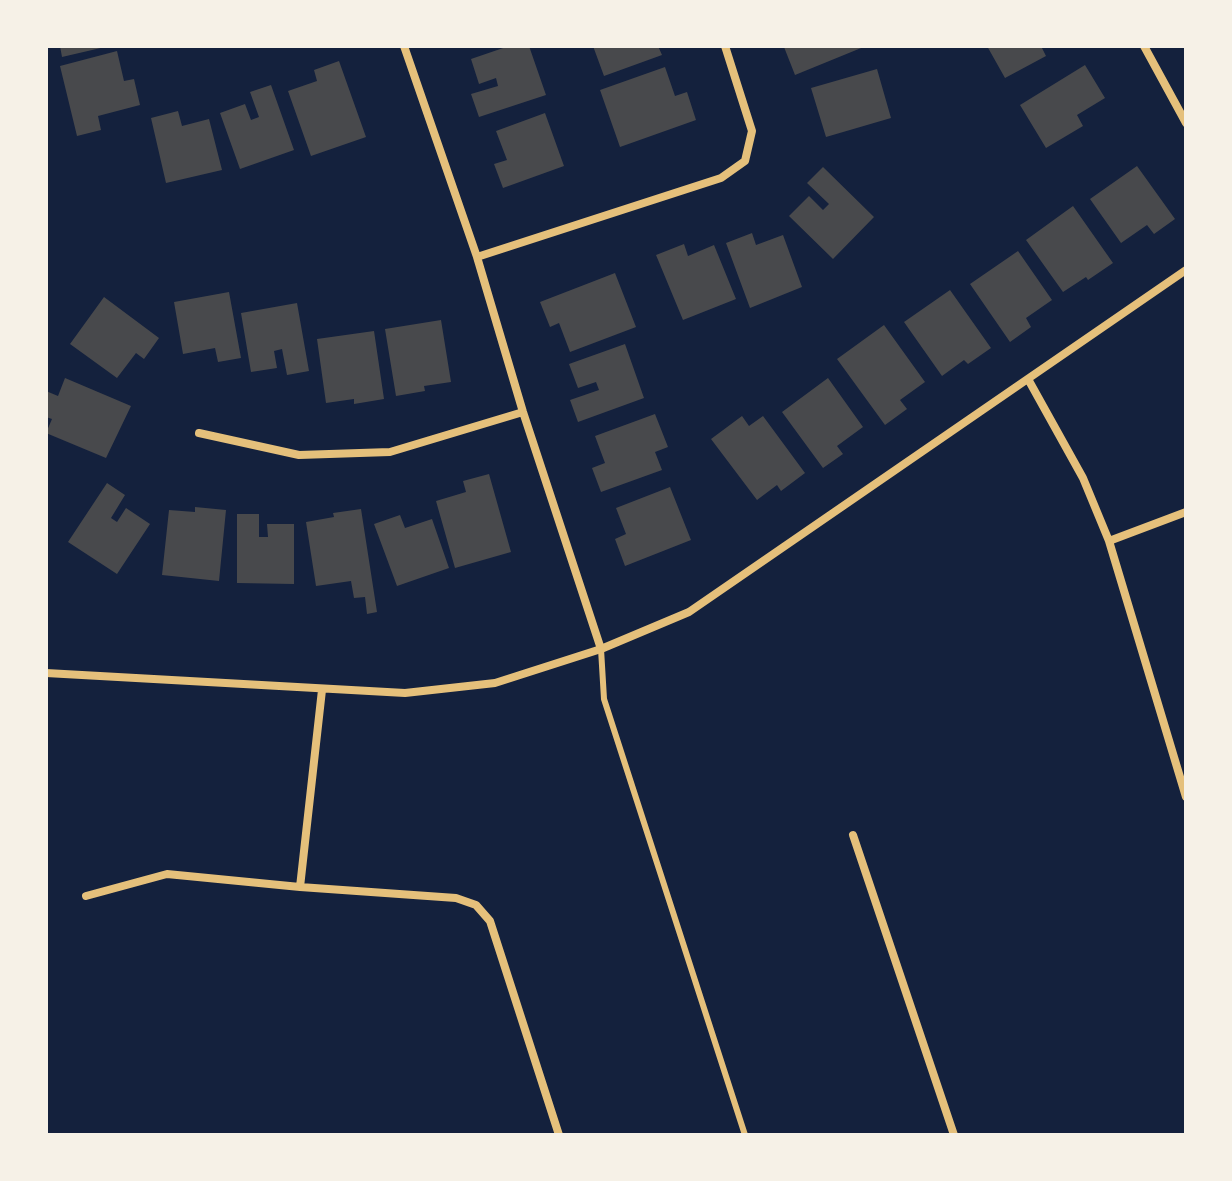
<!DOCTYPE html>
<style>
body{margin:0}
#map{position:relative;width:1232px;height:1181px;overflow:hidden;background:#14213d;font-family:Barlow,sans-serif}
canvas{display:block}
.frame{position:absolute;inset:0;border:48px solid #f6f1e7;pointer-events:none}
</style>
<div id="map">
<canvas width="1232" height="1181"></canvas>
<div class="frame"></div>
</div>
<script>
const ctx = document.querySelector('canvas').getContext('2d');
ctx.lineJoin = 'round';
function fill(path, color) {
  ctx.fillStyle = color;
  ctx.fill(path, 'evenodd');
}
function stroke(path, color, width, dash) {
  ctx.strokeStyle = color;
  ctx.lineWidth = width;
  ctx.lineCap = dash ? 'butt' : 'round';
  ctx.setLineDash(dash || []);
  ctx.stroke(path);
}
const building = new Path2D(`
 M60,46H105V47L62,57Z
 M509,46H529L546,95L479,117L471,94L498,86L496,78L479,84L471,59Z
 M593,46H658L662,55L604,76Z
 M866,46L795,75L784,47L786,46Z
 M987,46H1041L1046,56L1005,78Z
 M117,51L124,81L134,79L140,105L98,116L101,130L77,136L60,66Z
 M339,61L366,137L311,156L288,91L317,81L314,70Z
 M1085,65L1105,98L1077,115L1083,126L1046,148L1020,105Z
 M665,67L675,96L687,92L696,120L620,147L600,90Z
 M877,69L891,118L826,137L811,88Z
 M271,85L294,150L240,169L220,113L245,104L251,120L259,117L250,92Z
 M178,111L182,126L209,119L222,170L166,183L151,118Z
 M545,113L564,166L503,188L494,164L507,160L496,131Z
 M1137,166L1175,219L1154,234L1147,225L1121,243L1090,199Z
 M823,167L874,217L833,259L789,216L809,196L823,210L829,204L807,183Z
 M1073,206L1113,263L1088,280L1086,277L1063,292L1026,240Z
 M752,233L756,245L783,235L802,287L750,308L726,243Z
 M684,244L688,256L714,245L736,299L683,320L656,255Z
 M1018,251L1052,300L1026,318L1031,327L1010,342L970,284Z
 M615,273L636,327L570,352L559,323L550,327L540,302Z
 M950,290L991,348L968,364L964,360L942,376L904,322Z
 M229,292L241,358L218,362L215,348L183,354L174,302Z
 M104,297L159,338L144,359L136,353L117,378L70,344Z
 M297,303L309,371L287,375L282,349L274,351L277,368L251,372L241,313Z
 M441,320L451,382L424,386L425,391L396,396L385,329Z
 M884,325L925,382L900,400L907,409L885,425L837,359Z
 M374,331L384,399L354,404V399L326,403L317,339Z
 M625,344L644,398L578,422L570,400L599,390L596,382L578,388L569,364Z
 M65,378L131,406L106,458L46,433L52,419L46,417V391L58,396Z
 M828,378L863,427L837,446L843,454L823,468L782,412Z
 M655,414L668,447L655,452L662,470L601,492L592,468L605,463L595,436Z
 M742,416L749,426L763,416L805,473L781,491L777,485L757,500L711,439Z
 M489,474L511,552L455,568L436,501L466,492L463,481Z
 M107,483L125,495L111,518L117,522L126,508L150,524L117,574L68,542Z
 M670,487L691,540L625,566L615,539L626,534L616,508Z
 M195,507L226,510L219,581L162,575L169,510L195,512Z
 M361,509L377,612L367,614L365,597L354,598L351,581L316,586L306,522L334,517L333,513Z
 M237,514H259V537H268L267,524H294V584L237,583Z
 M400,515L405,528L432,519L449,568L397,586L374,524Z`);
const service = new Path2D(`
 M601,649L604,699L745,1135`);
const minor = new Path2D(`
 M404,46L477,257L523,412L601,649
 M1144,46L1186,123
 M477,257L721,178L745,161L752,131L725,46
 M1028,379L1083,478L1109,541L1186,797
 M199,433L299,455L390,452L523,412
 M1109,541L1186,512
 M46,673L405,693L495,683L601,649L689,612L1186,270
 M853,835L954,1135
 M300,887L322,690
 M86,896L167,874L300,887L456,898L476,905L490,921L559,1135`);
fill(building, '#48494c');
stroke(service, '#e5c07b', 6);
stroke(minor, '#e5c07b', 8);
</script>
